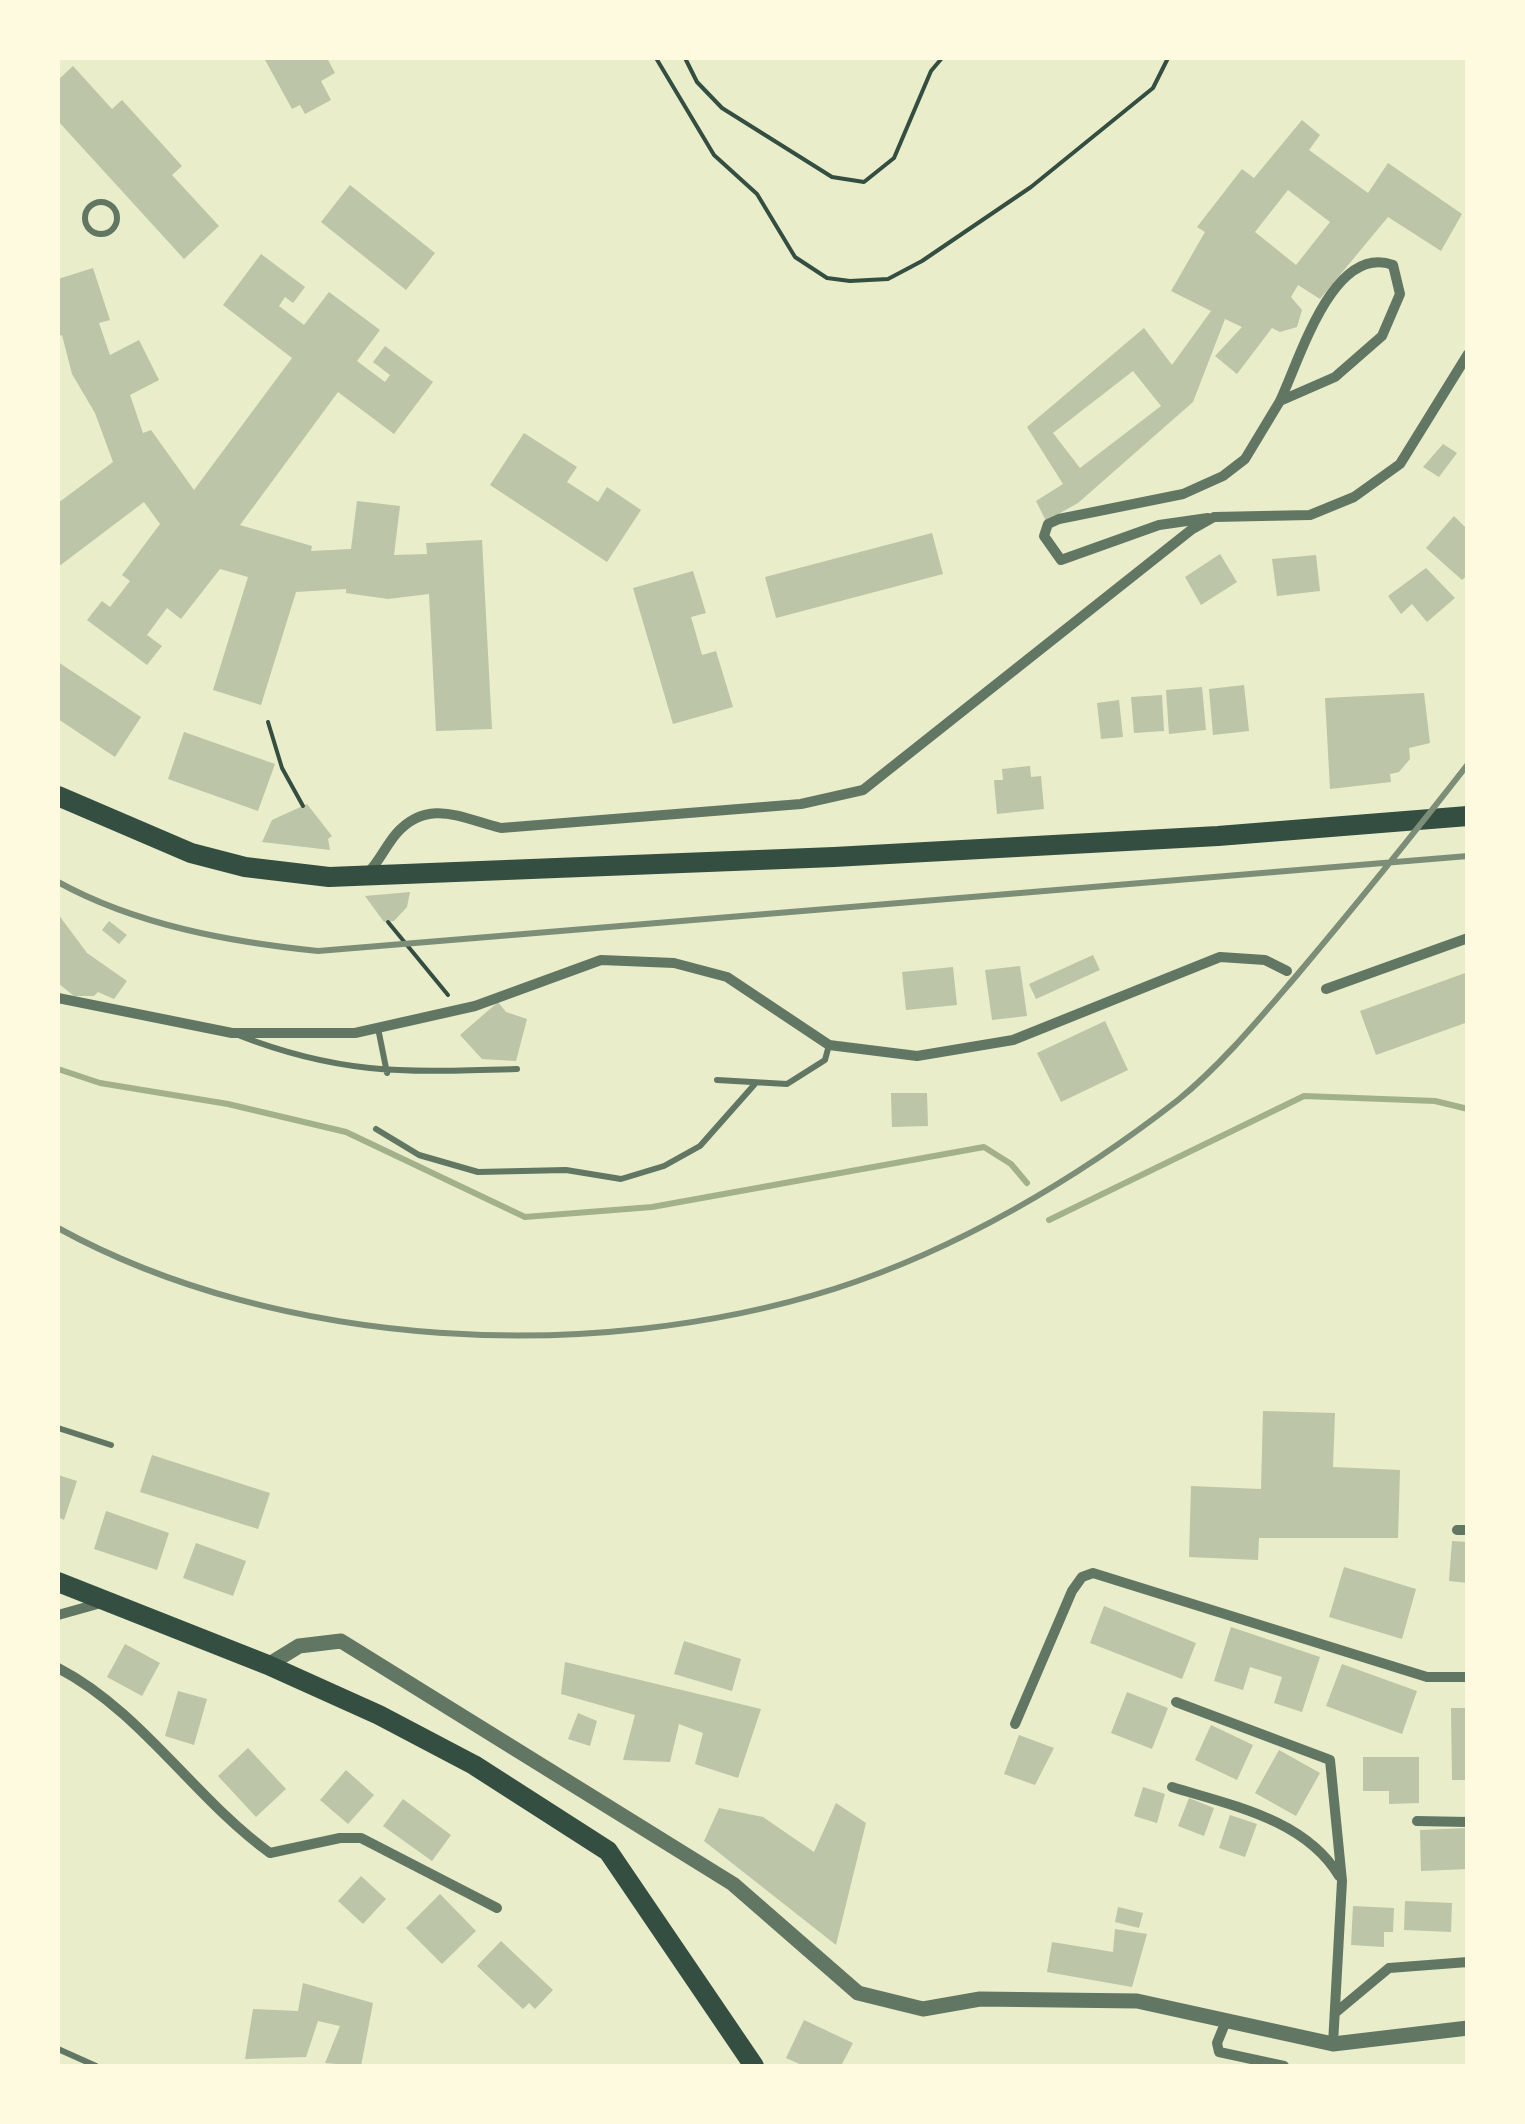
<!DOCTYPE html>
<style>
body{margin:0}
#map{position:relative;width:1525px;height:2124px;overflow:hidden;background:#e9edc9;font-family:Manrope,sans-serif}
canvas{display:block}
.frame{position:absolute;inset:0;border:60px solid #fefae0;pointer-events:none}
</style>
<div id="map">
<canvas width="1525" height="2124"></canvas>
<div class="frame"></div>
</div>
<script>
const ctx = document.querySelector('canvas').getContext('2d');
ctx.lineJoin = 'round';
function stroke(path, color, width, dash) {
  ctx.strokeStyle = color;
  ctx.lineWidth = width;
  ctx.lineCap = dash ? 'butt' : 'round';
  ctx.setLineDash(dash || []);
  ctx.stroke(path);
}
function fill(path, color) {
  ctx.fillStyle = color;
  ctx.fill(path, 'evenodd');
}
const stream = new Path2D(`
 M58,1069L100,1083L228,1104L346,1132L525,1217L652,1207L984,1147L1011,1164L1027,1183
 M1049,1220L1304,1096L1435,1101L1468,1109`);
const building = new Path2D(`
 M264,58H327L335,73L321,81L331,100L305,114L300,105L292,109Z
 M73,66L112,109L122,100L182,166L172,175L219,226L184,259L58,121V80Z
 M1302,120L1320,135L1309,150L1368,193L1388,163L1462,214L1441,251L1388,217L1320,299L1298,285L1291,297L1302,310L1297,327L1280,332L1272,328L1237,374L1215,356L1242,327L1225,319L1193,402L1078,503L1046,521L1036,501L1063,484L1027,427L1144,328L1172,365L1211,311L1171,291L1205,232L1197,227L1242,169L1254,178ZM1288,190L1330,222L1296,265L1255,232ZM1133,371L1161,406L1080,468L1053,433Z
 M350,185L435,253L406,290L321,222Z
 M261,254L305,287L293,303L285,297L279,306L304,325L329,292L380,330L357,361L385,382L390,375L373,362L385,346L433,382L394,434L338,392L240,525L312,546L311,551L351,549L357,501L400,506L394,555L427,554L426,543L482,540L492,729L436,731L429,594L388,599L346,593V589L296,592L261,705L213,690L248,577L220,569L181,619L167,608L147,635L162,646L147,665L87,620L102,601L110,607L130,581L122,575L160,524L144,502L58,567V503L113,462L95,413L72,374L62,335L58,336V279L93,268L110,320L99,323L110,355L139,340L159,380L130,395L143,433L151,430L194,490L292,358L223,305Z
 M524,433L577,467L567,482L598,502L607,487L641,510L607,562L490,485Z
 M1443,444L1457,453L1439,477L1423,467Z
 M1454,516L1468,530V575L1462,580L1426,548Z
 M932,533L943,574L776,618L765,577Z
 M1220,554L1237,582L1201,605L1185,577Z
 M1316,555L1320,591L1277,596L1272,559Z
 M1426,568L1455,598L1427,622L1412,604L1401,614L1388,596Z
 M693,571L706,613L691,617L702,655L716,651L733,707L673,724L633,588Z
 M58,662L141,717L115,757L58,719Z
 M1244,685L1249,731L1213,735L1209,689Z
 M1202,687L1206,730L1169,734L1166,690Z
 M1424,693L1430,743L1409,748L1410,759L1399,772L1390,774L1391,782L1330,789L1325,698Z
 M1162,695L1164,731L1134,733L1131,697Z
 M1119,700L1123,737L1101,739L1097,703Z
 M184,732L275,764L258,811L168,779Z
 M1030,766L1031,777L1041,776L1044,809L997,814L994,780H1003L1002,769Z
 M307,804L332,836L328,839L330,850L262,842L272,820Z
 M410,892L407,907L394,921L384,922L365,896Z
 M58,914L87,953L127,981L114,999L98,992L94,996H74L58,983Z
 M109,921L127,935L119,944L102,930Z
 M1093,955L1100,970L1036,999L1029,984Z
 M1020,966L1027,1016L992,1020L985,970Z
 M953,967L957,1005L906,1010L902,972Z
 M1468,972V1022L1376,1055L1360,1011Z
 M498,1002L506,1012L527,1019L516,1061L482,1059L460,1035Z
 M1105,1021L1128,1070L1061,1102L1037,1053Z
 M891,1093H927L928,1126L892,1127Z
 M1263,1411L1335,1413L1333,1467L1400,1470L1398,1538H1259L1258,1560L1189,1557L1191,1486L1261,1489Z
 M152,1455L270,1493L258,1529L140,1492Z
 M58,1475L77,1481L64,1520L58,1517Z
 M106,1511L169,1533L157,1570L94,1549Z
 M1452,1541L1468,1542V1583L1449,1581Z
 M196,1543L246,1561L233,1596L183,1578Z
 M1344,1567L1416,1589L1402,1639L1329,1617Z
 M1104,1606L1196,1643L1182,1679L1090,1643Z
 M1231,1627L1320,1657L1302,1712L1274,1703L1282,1677L1250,1667L1243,1690L1214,1681Z
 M684,1641L741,1659L732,1691L674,1674Z
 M125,1644L160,1663L142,1696L107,1677Z
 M565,1662L761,1709L738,1778L695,1764L703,1733L679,1724L670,1762L623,1760L635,1715L561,1694Z
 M1342,1664L1417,1691L1402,1734L1326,1706Z
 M178,1691L207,1699L194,1745L165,1736Z
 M1127,1692L1168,1708L1152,1749L1111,1733Z
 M1451,1708H1468V1780H1452Z
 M578,1713L597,1721L590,1746L568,1739Z
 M1211,1725L1253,1745L1237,1780L1195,1760Z
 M1019,1735L1054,1748L1035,1785L1004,1774Z
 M248,1748L286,1789L256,1817L218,1776Z
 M1279,1750L1320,1773L1296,1816L1255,1793Z
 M1363,1757H1419V1803L1389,1804V1791H1363Z
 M346,1770L374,1795L348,1824L320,1800Z
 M1143,1787L1165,1794L1157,1823L1134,1816Z
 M1189,1798L1214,1808L1204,1836L1178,1826Z
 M403,1799L451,1835L432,1861L383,1826Z
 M836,1803L866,1823L836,1945L704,1841L719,1808L763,1817L814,1852Z
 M1230,1815L1257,1824L1245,1857L1219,1848Z
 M1468,1828V1869L1421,1871L1420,1830Z
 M361,1876L386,1899L363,1924L338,1901Z
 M440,1894L476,1931L442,1964L406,1928Z
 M1405,1901L1452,1903L1451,1932L1404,1930Z
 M1353,1906L1394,1908L1393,1932H1384V1947L1351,1945Z
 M1118,1907L1143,1913L1139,1928L1115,1922Z
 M1115,1929L1147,1934L1132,1987L1047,1972L1052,1942L1113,1952Z
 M501,1941L553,1990L535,2009L529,2003L523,2009L477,1966Z
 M303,1983L373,2003L361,2066L325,2063L340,2026L318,2021L306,2057L245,2059L253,2009L298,2011Z
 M804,2020L853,2043L841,2066H804L786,2058Z`);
const path = new Path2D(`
 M656,58L714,155L757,194L795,257L827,278L850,281L888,279L922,261L1031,187L1153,88L1168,58
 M685,58L697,82L722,108L832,177L864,182L894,158L931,71L942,58
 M268,722L282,768L303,806
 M388,922L448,995`);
const service = new Path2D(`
 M85 218a16 16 0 1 1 32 0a16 16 0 1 1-32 0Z
 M378,1028L387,1073
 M238,1035C343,1076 407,1072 517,1069
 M717,1080L787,1084L825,1060L829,1045
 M376,1129L419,1155L478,1172L566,1170L621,1179L664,1166L700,1146L754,1085
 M58,1428L111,1445
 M58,2049L96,2066`);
const minor = new Path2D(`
 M1208,518L1159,525L1061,560L1044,536L1048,524L1059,519L1183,494L1223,476L1245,459L1280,401L1335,377L1382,336L1400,294L1393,265C1333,243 1300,359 1280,401
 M367,874C379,862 385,847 396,834C428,797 463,819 501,828L801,804L863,790L1191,530L1214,517L1310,515L1354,497L1400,464L1468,354
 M1326,989L1468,938
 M58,998L232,1033H355L475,1006L601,960L674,963L727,977L829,1045L917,1056L1013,1040L1220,957L1265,960L1287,971
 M1457,1530H1468
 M58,1615L101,1603
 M58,1668C141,1711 194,1798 270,1853L340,1838H361L497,1908
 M1176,1702L1330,1760L1342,1881L1333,2044
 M1015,1724L1072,1591L1082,1577L1093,1573L1427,1677H1468
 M1172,1787C1230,1805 1305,1819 1339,1876
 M1417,1821L1468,1822
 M1335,2013L1389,1968L1468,1962
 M1226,2021L1217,2043L1219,2052L1284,2066`);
const tertiary = new Path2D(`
 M268,1665L299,1646L341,1641L733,1884L858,1993L923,2009L980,1999L1137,2001L1333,2044L1468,2028`);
const primary = new Path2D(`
 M58,796L191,853L245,867L329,877L834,857L1218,836L1468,816
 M58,1582L268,1665L379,1715L474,1765L608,1851L754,2066`);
const rail = new Path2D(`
 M58,882C136,925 230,942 318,951L1468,856
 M58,1228C280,1350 593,1365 834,1289C956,1250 1077,1179 1178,1100C1222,1064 1260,1018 1297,975C1355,906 1412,836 1468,764`);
stroke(stream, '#a3b18a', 6);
fill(building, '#bcc5a7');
stroke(path, '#344e41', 4);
stroke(service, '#617663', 6);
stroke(minor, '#617663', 10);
stroke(tertiary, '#617663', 15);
stroke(primary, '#344e41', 20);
stroke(rail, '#7c8e77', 6);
</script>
